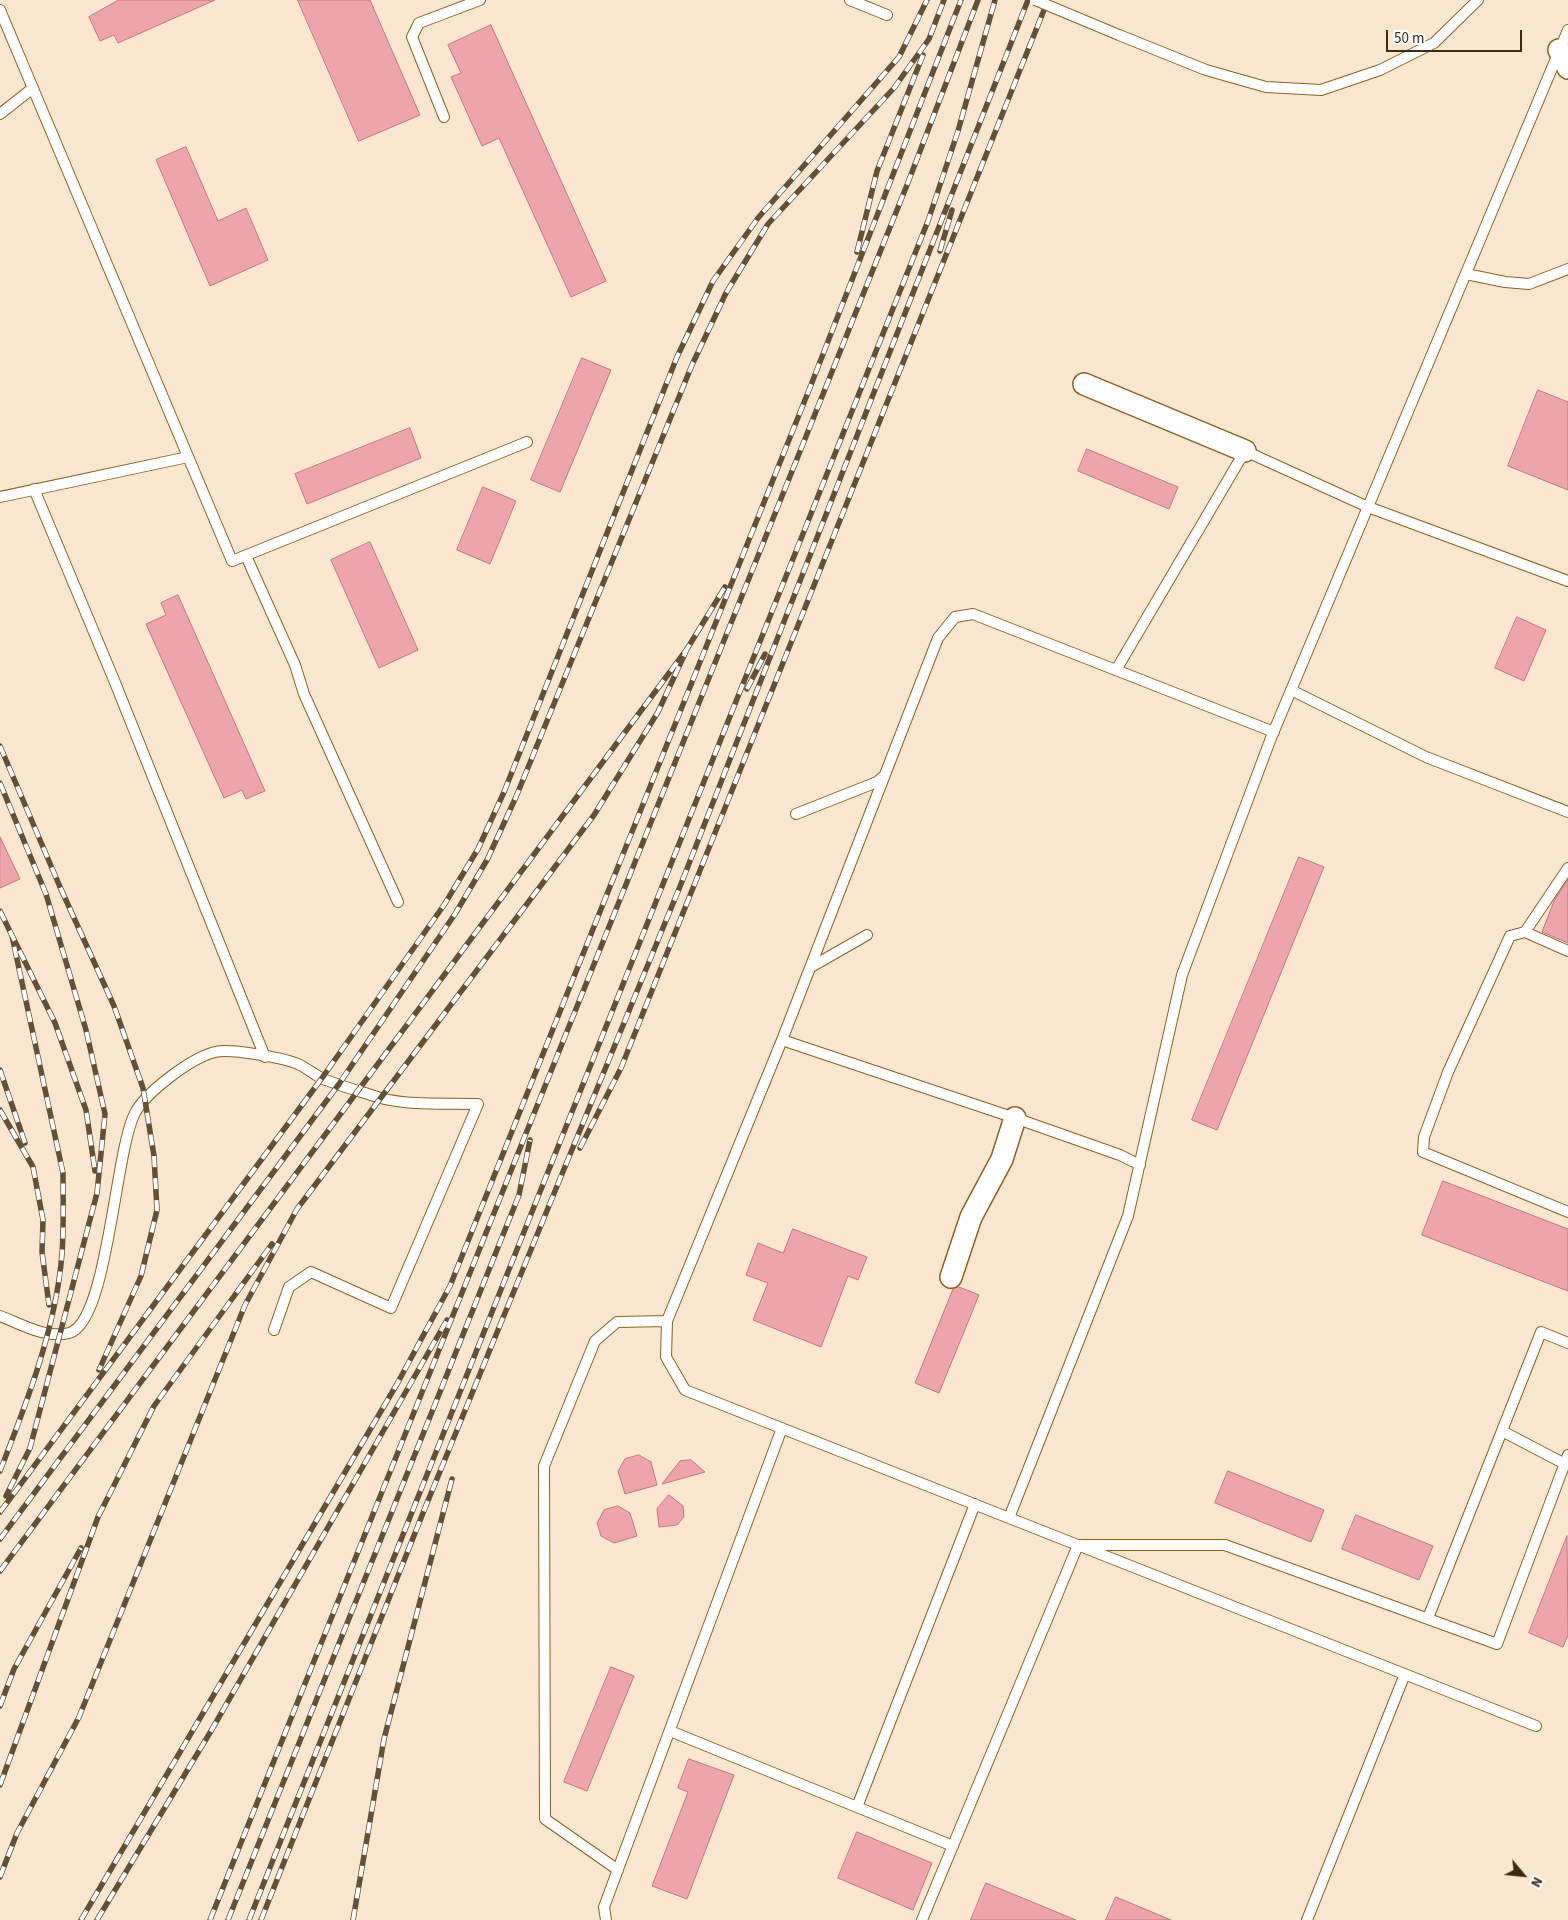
<!DOCTYPE html>
<style>
body{margin:0}
#map{position:relative;width:1568px;height:1920px;overflow:hidden;background:#fbe7cf;font-family:"Source Sans 3",sans-serif}
canvas{display:block}
.north{position:absolute;left:1498px;top:1850px;width:50px;height:50px;-webkit-text-stroke:4px #fff;paint-order:stroke;rotate:118deg;font-size:14px;font-weight:700;line-height:20px;text-align:center;color:#3d2a10}
.north::after{content:'';display:block;margin:auto;width:18px;height:22px;background:#3d2a10;clip-path:polygon(50% 0,100% 100%,50% 72%,0 100%)}
.scale{position:absolute;left:1386px;top:30px;width:136px;height:22px;box-sizing:border-box;border:2px solid #3d2a10;border-top:0;padding-left:6px;font-size:15px;line-height:18px;white-space:nowrap;color:#3d2a10;-webkit-text-stroke:4px #fff;paint-order:stroke}
</style>
<div id="map">
<canvas width="1568" height="1920"></canvas>
<div class="north">N</div>
<div class="scale">50 m</div>
</div>
<script>
const ctx = document.querySelector('canvas').getContext('2d');
ctx.lineJoin = 'round';
function fill(path, color) {
  ctx.fillStyle = color;
  ctx.fill(path, 'evenodd');
}
function stroke(path, color, width, dash) {
  ctx.strokeStyle = color;
  ctx.lineWidth = width;
  ctx.lineCap = dash ? 'butt' : 'round';
  ctx.setLineDash(dash || []);
  ctx.stroke(path);
}
const building = new Path2D(`
 M119,0H215L118,43L114,35L100,41L89,17Z
 M298,0H370L420,115L359,141Z
 M491,25L606,281L571,297L499,138L482,146L451,77L461,73L448,45Z
 M186,147L218,221L246,208L268,260L210,286L156,160Z
 M582,358L611,370L560,492L531,480Z
 M1538,390L1568,402V490L1508,466Z
 M410,428L421,458L307,504L295,474Z
 M1087,449L1178,487L1169,509L1078,471Z
 M483,487L516,501L490,564L457,550Z
 M370,542L418,650L379,668L331,560Z
 M178,595L265,791L246,799L242,790L224,798L146,624L166,615L161,603Z
 M1517,617L1546,630L1524,681L1495,668Z
 M0,837L20,879L0,888Z
 M1299,857L1324,867L1217,1130L1192,1120Z
 M1568,880V943L1542,932L1554,901Z
 M1443,1181L1568,1229V1291L1422,1235Z
 M793,1229L867,1257L858,1280L848,1276L821,1347L753,1320L768,1283L746,1275L758,1243L783,1253Z
 M959,1287L979,1295L939,1393L915,1383L953,1289Z
 M639,1455L651,1462L657,1485L625,1494L618,1471L625,1459Z
 M691,1460L705,1472L662,1484L680,1461Z
 M1228,1471L1324,1510L1311,1542L1215,1503Z
 M669,1495L683,1506L684,1517L677,1525L659,1527L657,1509Z
 M618,1506L630,1513L637,1536L614,1543L601,1536L597,1523L604,1510Z
 M1356,1515L1433,1546L1419,1580L1342,1549Z
 M1567,1536L1568,1635L1563,1647L1529,1633Z
 M611,1667L634,1676L587,1791L564,1782Z
 M689,1759L734,1775L687,1899L652,1886L688,1792L678,1788Z
 M857,1832L932,1863L913,1910L838,1878Z
 M986,1883L1076,1920H971Z
 M1116,1897L1171,1920H1106Z`);
const lane = new Path2D(`
 M850,0L887,15
 M0,10L232,561L527,442
 M1119,35L1206,70L1266,87L1321,90L1380,70L1434,43L1478,0
 M0,114L33,88
 M444,117L412,37L419,23L480,0
 M1466,274L1505,282L1529,284L1568,269
 M34,489L114,680L265,1057
 M0,497L188,457
 M246,556L295,665L304,694L398,902
 M1116,670L1245,451L1368,507L1568,581
 M1291,690L1426,757L1568,812
 M1274,732L973,614L955,617L938,638L782,1040L667,1321L666,1357L685,1390L1536,1726
 M796,814L877,782L885,775
 M1525,932L1568,868
 M1568,951L1525,932L1510,936L1448,1072L1424,1137L1423,1152L1568,1212
 M811,967L867,935
 M782,1040L1015,1118L1120,1155L1140,1165
 M0,1316C21,1324 46,1339 69,1333C108,1323 115,1150 135,1113C146,1092 191,1058 215,1052C230,1048 286,1058 300,1065C308,1069 315,1075 323,1079C341,1086 362,1092 380,1098C412,1106 446,1103 478,1104L391,1308L311,1272L289,1287L274,1330
 M1502,1431L1565,1464
 M1009,1518L1128,1216L1182,975L1271,738L1568,30
 M1428,1618L1541,1332L1568,1343
 M670,1731L953,1846
 M857,1807L975,1504
 M618,1870L545,1819L544,1466L595,1341L617,1322L667,1321
 M606,1920L604,1907L782,1428
 M922,1920L1078,1545H1225L1497,1644L1568,1455
 M1307,1920L1405,1674`);
const street = new Path2D(`
 M1559,50L1568,68
 M1084,384L1245,451
 M951,1277L971,1217L1002,1159L1015,1118`);
const rail = new Path2D(`
 M940,251L952,210
 M857,252L877,171L923,55
 M747,689L765,654
 M0,746L60,887L114,1006L143,1088L154,1156L157,1210L141,1276L99,1370
 M0,783L46,894L86,1030L105,1114L97,1193L30,1448L6,1496
 M0,911L55,1023L86,1110L95,1171
 M0,1070L25,1143
 M0,1110L33,1167L43,1220L42,1252L49,1305
 M580,1148L621,1068L1048,0
 M0,1471C27,1402 56,1328 62,1254C64,1227 63,1200 63,1173L12,936
 M0,1512L322,1078L444,905L478,849L504,792L677,357L713,281L758,218L899,57L927,0
 M0,1539L339,1084L455,914L487,860L516,797L692,365L726,293L768,224L894,88L929,39L944,0
 M0,1571L687,649L725,587
 M0,1706L14,1669L81,1548
 M0,1785L98,1517L154,1406L272,1244
 M0,1877L17,1833L79,1717L245,1305L297,1209L594,815L658,712L687,649
 M81,1920L397,1384L450,1286L811,385L961,0
 M97,1920L211,1731L447,1320
 M210,1920L907,185L978,0
 M228,1920L519,1195L530,1140
 M249,1920L928,221L958,131L995,0
 M261,1920L425,1508L681,884L1028,0
 M353,1920L384,1739L452,1479`);
const laneBridge = new Path2D(`
 M1035,0L1119,35`);
fill(building, '#eda5ab');
stroke(building, '#c3777f', 1);
stroke(lane, '#8d6222', 12);
stroke(street, '#8d6222', 24);
stroke(lane, '#fff', 10);
stroke(street, '#fff', 21);
stroke(rail, '#635036', 5.5);
stroke(rail, '#fff', 4, [11]);
stroke(laneBridge, '#8d6222', 12, []);
stroke(laneBridge, '#fff', 10);
</script>
